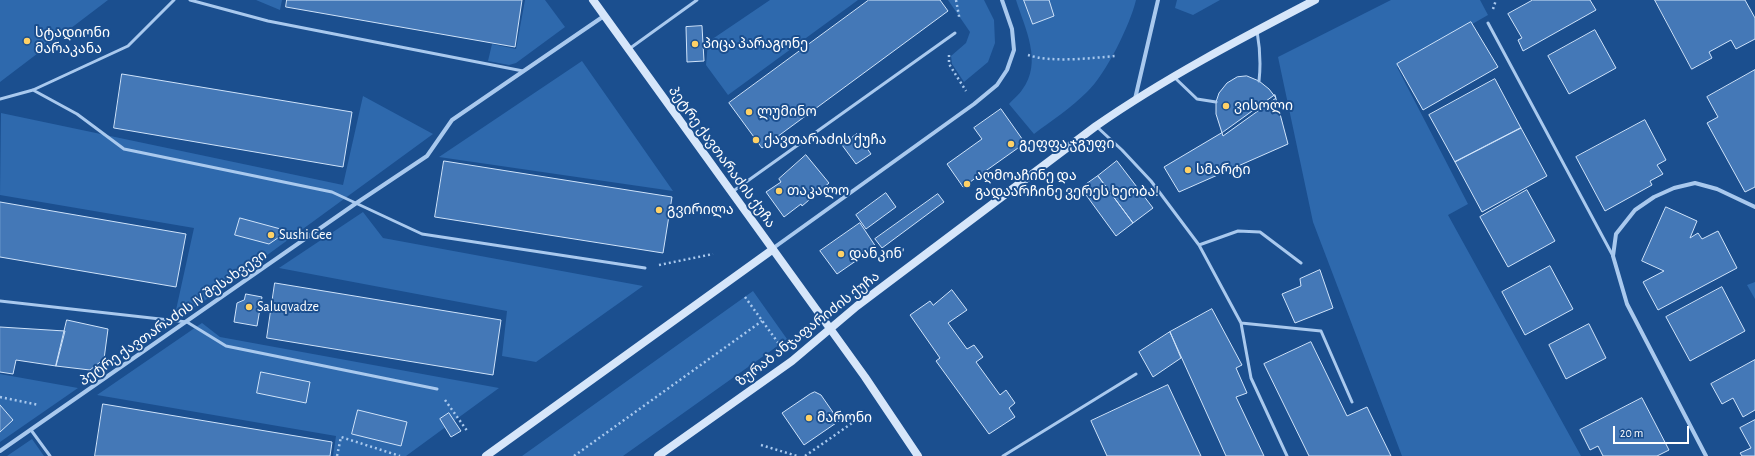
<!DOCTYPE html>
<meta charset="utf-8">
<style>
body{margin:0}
#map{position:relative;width:1755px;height:456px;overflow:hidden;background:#1b4f8f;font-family:"Alegreya Sans",sans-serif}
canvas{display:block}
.scale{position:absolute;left:1613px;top:426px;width:76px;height:18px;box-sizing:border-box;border:2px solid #fff;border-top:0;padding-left:5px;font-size:12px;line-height:14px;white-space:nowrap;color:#fff;-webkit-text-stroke:3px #1b4f8f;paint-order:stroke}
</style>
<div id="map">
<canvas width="1755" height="456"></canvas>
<div class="scale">20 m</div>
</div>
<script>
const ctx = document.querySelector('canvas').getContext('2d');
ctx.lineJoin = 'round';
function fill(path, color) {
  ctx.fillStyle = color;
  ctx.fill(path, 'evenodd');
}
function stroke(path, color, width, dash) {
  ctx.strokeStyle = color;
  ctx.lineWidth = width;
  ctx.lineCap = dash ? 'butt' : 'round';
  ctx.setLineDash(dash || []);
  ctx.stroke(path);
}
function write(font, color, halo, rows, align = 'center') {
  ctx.font = font + ' "Alegreya Sans","Noto Sans Georgian",sans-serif';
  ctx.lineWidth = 4;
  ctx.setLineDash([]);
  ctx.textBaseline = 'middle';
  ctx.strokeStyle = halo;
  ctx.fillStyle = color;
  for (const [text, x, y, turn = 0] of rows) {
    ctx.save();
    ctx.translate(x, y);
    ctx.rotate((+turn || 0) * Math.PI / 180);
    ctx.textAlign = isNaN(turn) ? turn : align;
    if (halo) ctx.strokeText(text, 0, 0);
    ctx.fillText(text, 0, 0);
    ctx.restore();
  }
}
const green = new Path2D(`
 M0,0H108L0,82Z
 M256,0H282L280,10Z
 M525,0H545L565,27L516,63L509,65L488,61L492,44L516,49Z
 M770,0H858L728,95L706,65L708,42Z
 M948,0H984L994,20L995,43L988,62L964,82L952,64L951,56L966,43L970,32Z
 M1016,0H1136C1130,25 1106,74 1087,92C1071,108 1051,121 1034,134L1009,104C1013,99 1019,95 1022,90C1043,62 1025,29 1016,0Z
 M1177,0H1220L1193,15L1175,8Z
 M1391,0H1480L1488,15L1397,67L1468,204L1448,215L1581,456H1402L1313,222L1278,57Z
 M582,61L673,191L439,157Z
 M363,96L433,134L196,307L176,310L194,228L0,195L1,113L343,185Z
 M363,212L383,238L643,286L536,362L502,356L507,311L279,268Z
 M1755,282V299L1747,285Z
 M753,291L787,339L772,350L623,456H522Z
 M202,323L220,337L499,388L406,456H333L336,436L97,395Z
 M0,374L78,388L0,442Z
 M32,439L44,456H7Z`);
const building = new Path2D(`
 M287,0H522L515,47L286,7Z
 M869,0H940L948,11L762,148L729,103Z
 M1024,0H1049L1054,16L1033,24Z
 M1533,0H1590L1596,10L1523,51L1518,40L1522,38L1508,14Z
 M1655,0H1745L1755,18V39L1736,49L1731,40L1709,52L1712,58L1692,69Z
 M1471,22L1498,67L1423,110L1397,64Z
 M702,26L704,61L687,62L686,27Z
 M1595,30L1616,68L1569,94L1548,56Z
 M1755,70V187L1745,192L1707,123L1718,117L1707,97Z
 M122,74L352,112L343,167L114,128Z
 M1247,76L1259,81L1269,89L1276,98L1223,136L1216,114V102L1219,93L1227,83L1237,77Z
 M1495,79L1521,128L1455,162L1429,115Z
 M1275,95L1288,144L1179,192L1164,167L1223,132Z
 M1001,109L1025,143L963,187L947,164L982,139L974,128Z
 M1645,120L1666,160L1657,165L1663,174L1650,181L1652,185L1605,211L1576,157Z
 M1521,128L1547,176L1482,212L1455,162Z
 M857,134L871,154L856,164L842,145Z
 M806,155L829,183L802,206L801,204L784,217L766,192L781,182L779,179Z
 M444,161L672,197L663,253L435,217Z
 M1117,161L1153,208L1133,223L1098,176Z
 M1098,176L1133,223L1116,236L1081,188Z
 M1527,190L1555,241L1508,267L1480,217Z
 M886,193L896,207L866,229L856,215Z
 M938,194L944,202L882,248L875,239Z
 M0,202L186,234L176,287L0,257Z
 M1666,207L1697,221L1690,238L1698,233L1702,239L1718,231L1737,268L1658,310L1643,282L1664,271L1642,261Z
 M240,218L288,231L269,244L235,235Z
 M860,223L876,247L837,274L820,251Z
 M1550,266L1573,309L1525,335L1502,292Z
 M1320,270L1333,308L1295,323L1282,294L1301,286L1300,279Z
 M275,283L501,320L493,375L267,338Z
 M1722,287L1745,331L1690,361L1666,317Z
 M952,290L967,310L948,323L967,349L974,345L983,357L976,362L1000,395L1006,390L1015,403L1009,408L1015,417L989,434L936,361L940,358L910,315L930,301L933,305Z
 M246,294L262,297L257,326L234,322L237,303L244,300Z
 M1212,309L1242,365L1236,368L1247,393L1236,397L1264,456H1226L1170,332Z
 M67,320L108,329L104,359L90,370L56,366Z
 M1589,324L1606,358L1566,379L1549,345Z
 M0,327L65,331L56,366L16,360L13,374L0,372Z
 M1170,332L1181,358L1153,377L1139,352Z
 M1311,342L1347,416L1367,407L1391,456H1309L1264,364Z
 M1755,360V410L1743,417L1733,398L1722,404L1711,384Z
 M261,372L310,382L306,403L257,393Z
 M1168,385L1201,456H1107L1091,421Z
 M815,392L821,395L839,421L804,445L782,413L810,394Z
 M1642,398L1669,450L1657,456H1603L1598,446L1590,450L1580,430Z
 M103,404L332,442L330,456H95Z
 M0,405L13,420L0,432Z
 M358,410L407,422L401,446L352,434Z
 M449,413L461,431L451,437L440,419Z
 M1755,420V456H1742L1740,453L1751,448L1740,428Z`);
const path = new Path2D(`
 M956,0L959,16V19
 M1493,9L1496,0
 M949,55V64L966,91
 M1028,55C1052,63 1091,58 1116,56
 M659,265L713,254
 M745,297L779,344
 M0,397L39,405
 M445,400L468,432
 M761,445L797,456
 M337,456L341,437L400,456
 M574,456L762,321
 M805,456L855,421`);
const lane = new Path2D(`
 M190,0L268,21L523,71
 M1488,23L1613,256
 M1257,31C1260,48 1261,64 1259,81
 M629,49L697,0
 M1174,77L1197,99L1216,102
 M33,90L77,114L124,149L332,192L422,234L645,268
 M0,99L33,90L128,46L174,0
 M1096,126L1122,150L1151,181L1199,245L1241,323L1251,378L1287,456
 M732,192L955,33
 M1199,245L1238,231L1260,232L1301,263
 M0,301L187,322L226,346L437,389
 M1241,323L1321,331L1352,402
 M31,430L50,456
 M1003,456L1136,374`);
const street = new Path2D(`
 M1135,99L1158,0
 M772,249L974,104L997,85L1007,70L1014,50L1012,29L1002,0
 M0,451L355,204L427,156L452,120L604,16
 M1706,456L1627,304L1613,256L1616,234L1635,210L1654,197L1674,188L1695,183L1717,189L1755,207`);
const secondary = new Path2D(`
 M593,0L865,377L918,456
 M486,456L772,250
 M658,456L792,361L857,306L1096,126C1165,78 1240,39 1315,0`);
const markers = [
 [27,41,4,"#ffd166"],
 [695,44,4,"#ffd166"],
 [1226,106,4,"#ffd166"],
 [749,112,4,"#ffd166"],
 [756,140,4,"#ffd166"],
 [1011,144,4,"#ffd166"],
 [1188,170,4,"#ffd166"],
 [967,184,4,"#ffd166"],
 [779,191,4,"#ffd166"],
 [659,210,4,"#ffd166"],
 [271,235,4,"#ffd166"],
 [841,254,4,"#ffd166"],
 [249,307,4,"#ffd166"],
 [809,418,4,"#ffd166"]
];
const poiNames = [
 ["სტადიონი",35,33],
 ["მარაკანა",35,49],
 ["პიცა პარაგონე",703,44],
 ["ვისოლი",1234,106],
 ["ლუმინო",757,112],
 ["ქავთარაძის ქუჩა",764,140],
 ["გეფფა ჯგუფი",1019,144],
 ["სმარტი",1196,170],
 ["აღმოაჩინე და",975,176],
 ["გადაარჩინე ვერეს ხეობა!",975,192],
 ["თაკალო",787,191],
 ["გვირილა",667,210],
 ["Sushi Gee",279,235],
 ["დანკინ'",849,254],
 ["Saluqvadze",257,307],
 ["მარონი",817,418]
];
const streetNames = [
 ["პეტრე ქავთარაძის ქუჩა",722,157,54],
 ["პეტრე ქავთარაძის IV შესახვევი",173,318,-35],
 ["ზურაბ ანჯაფარიძის ქუჩა",808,329,-38]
];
fill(green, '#2e69ad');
fill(building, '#4478b7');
stroke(building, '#cfe3fa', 1);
stroke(path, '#a9c9ee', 2.5, [2, 3]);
stroke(lane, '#a9c9ee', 3);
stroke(street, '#a9c9ee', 4);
stroke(secondary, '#d6e6fa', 8);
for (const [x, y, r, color] of markers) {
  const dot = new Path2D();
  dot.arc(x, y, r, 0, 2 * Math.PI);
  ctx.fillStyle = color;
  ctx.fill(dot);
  stroke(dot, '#1b4f8f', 1.5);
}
write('14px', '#fff', '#1b4f8f', poiNames, 'left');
write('14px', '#fff', '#1b4f8f', streetNames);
</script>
